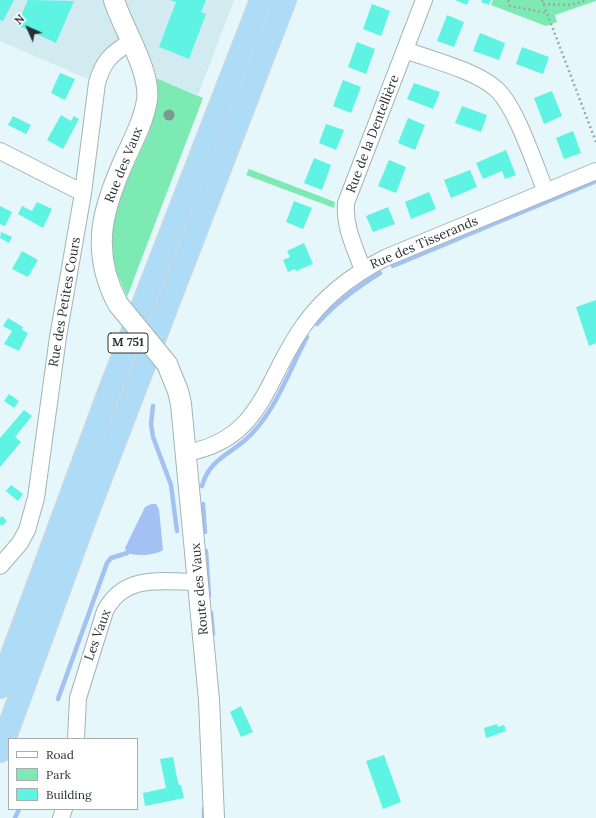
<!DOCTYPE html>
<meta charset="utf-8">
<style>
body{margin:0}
#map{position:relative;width:596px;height:818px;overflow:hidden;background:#e5f7fa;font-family:Lora,serif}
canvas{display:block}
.legend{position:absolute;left:8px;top:738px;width:130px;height:72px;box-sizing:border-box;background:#fff;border:1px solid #aaadad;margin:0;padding:5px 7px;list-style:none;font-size:12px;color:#2b3133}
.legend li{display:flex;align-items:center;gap:8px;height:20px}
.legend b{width:20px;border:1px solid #aaadad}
.north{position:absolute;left:8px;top:8px;width:40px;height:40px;-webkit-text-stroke:3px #fff;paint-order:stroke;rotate:315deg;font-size:11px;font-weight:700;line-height:16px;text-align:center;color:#2b3133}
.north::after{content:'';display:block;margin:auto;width:14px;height:18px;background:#2b3133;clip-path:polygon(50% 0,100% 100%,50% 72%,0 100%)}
</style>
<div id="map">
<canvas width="596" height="818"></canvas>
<ul class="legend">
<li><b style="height:5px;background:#fff"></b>Road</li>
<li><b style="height:11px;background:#7deab3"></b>Park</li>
<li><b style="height:11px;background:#5ef3e2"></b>Building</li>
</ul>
<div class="north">N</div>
</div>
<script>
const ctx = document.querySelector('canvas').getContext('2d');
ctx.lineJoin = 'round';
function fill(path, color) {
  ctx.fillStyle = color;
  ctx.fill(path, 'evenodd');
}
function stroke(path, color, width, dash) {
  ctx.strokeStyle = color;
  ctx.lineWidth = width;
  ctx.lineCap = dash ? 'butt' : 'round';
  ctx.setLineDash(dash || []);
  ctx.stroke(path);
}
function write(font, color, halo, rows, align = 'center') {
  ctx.font = font + ' Lora,serif';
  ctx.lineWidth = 4;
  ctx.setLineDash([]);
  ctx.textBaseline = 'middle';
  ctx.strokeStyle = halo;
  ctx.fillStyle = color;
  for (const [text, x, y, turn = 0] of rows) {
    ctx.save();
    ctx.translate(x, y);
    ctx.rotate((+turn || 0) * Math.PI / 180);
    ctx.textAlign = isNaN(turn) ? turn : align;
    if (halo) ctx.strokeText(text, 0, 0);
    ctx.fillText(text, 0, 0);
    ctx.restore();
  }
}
const built = new Path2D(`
 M0,0H234L198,95L156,78L152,61L131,43L97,83L0,41Z`);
const green = new Path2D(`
 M493,0H596V1L555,15L557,22L546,26L491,5Z
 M156,78L203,98L127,297L111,259L113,216L120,195L149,133L154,116L158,93Z
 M249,169L335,202L334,208L246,175Z`);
const water = new Path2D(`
 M151,504H156L159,509L163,550C154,556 136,556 127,553L125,548L145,507Z`);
const stream = new Path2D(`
 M393,266L596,181
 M317,324C335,303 356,288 380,273
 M153,406L151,424L153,437L171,485L177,531
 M202,486C209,461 226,456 244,441C274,416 289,371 307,337
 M203,504L205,532
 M206,551L209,596
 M211,613L213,634
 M58,699L107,563L111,558L127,553
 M204,808V818
 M15,818L19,809`);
const building = new Path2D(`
 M0,0H14L3,21L0,20Z
 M28,0L74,1L56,43L17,25Z
 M170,0H206L201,12L206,14L189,59L159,47L176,2Z
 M455,0H469L467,5Z
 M482,0H491L489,5L481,2Z
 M372,4L390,11L381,36L363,29Z
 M447,15L464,22L454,47L437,41Z
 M480,33L505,43L499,60L473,51Z
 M357,42L375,49L366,74L348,67Z
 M522,47L549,57L543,74L516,64Z
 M60,73L75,79L65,100L51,93Z
 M343,80L361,87L351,113L333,106Z
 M414,83L440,92L433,109L407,99Z
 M552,91L562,116L544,124L534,98Z
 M462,106L487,115L481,132L455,123Z
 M61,115L71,121L74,116L79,119L63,149L47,140Z
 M13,116L31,125L26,134L8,125Z
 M408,118L425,125L415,150L398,143Z
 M326,124L344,130L336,150L319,143Z
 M573,131L581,153L564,159L556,138Z
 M506,150L516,175L505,179L502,171L483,179L476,163Z
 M314,158L331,165L322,190L304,183Z
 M389,160L406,167L396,193L378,186Z
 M470,170L477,187L451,198L444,180Z
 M429,192L436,209L411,219L405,202Z
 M294,201L312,208L303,229L286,222Z
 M37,202L52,209L43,228L18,214L22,206L32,211Z
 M0,206L12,212L5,226L0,224Z
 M388,207L395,224L373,232L366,216Z
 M1,232L12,237L9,243L0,238Z
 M304,243L313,264L296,271L295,269L288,272L283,260L290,257L287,251Z
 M22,251L38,260L28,277L12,269Z
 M596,300V343L589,346L576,307Z
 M8,318L23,327L22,330L28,333L19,351L4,344L12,331L3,326Z
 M9,394L19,401L14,408L4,401Z
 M24,410L32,416L15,437L21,442L0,467V438Z
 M11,485L23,494L18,501L6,491Z
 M2,516L7,521L2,526L0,524V518Z
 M241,706L253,732L241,737L230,712Z
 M497,724L498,727L504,725L506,731L486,738L484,728Z
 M384,755L401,802L383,809L366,761Z
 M173,757L177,778L179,785H181L184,798L145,806L143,793L166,788L160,759Z`);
const path = new Path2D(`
 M508,0L510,6L547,13
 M542,0L596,142
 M543,4L570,5L587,0`);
const minor = new Path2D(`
 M405,50C432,60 474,70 495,88C516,105 535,166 546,192
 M0,151L83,193
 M363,270C355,248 344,227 346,203L424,0
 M186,453C264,439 265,378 304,325C325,295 354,274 385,258L596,171
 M0,566L20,543L27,530L36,498L58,337L83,193L97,83C103,62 111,53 131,42
 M76,739L78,698L105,611C125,573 162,582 199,582
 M61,818L64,809`);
const tertiary = new Path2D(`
 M114,0C123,29 151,71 147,100C144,119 135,137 127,154C103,206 89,250 118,304
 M167,364L178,391L181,404L209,700L214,818`);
const trunk = new Path2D(`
 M0,687L109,392L261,0
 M0,751L88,511L285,0`);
const tertiaryBridge = new Path2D(`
 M118,304L167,364`);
const trees = [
 [169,115]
];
const shields = [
 [128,343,40]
];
const shieldNames = [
 ["M 751",128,343]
];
const streetNames = [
 ["Rue de la Dentellière",373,134,-69],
 ["Rue des Vaux",124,165,-68],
 ["Rue des Tisserands",424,243,-23],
 ["Rue des Petites Cours",65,302,-80],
 ["Route des Vaux",200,589,-95],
 ["Les Vaux",98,635,-70]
];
fill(built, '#d1ebf0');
fill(green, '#7deab3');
fill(water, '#a3c2f3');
stroke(stream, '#a3c2f3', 4.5);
fill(building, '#5ef3e2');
stroke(minor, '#a3b4b7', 18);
stroke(tertiary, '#a3b4b7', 22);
stroke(trunk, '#d5d6d6', 24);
stroke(path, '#9ca9ab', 2.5, [2, 3]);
stroke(minor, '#fff', 16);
stroke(tertiary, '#fff', 20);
stroke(trunk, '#aedcf7', 22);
stroke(tertiaryBridge, '#a3b4b7', 22, []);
stroke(tertiaryBridge, '#fff', 20);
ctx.fillStyle = '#799a8f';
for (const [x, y] of trees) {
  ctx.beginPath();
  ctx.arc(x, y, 5.5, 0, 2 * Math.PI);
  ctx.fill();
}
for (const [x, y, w] of shields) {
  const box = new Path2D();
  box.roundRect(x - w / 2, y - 10, w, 20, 3);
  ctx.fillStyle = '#fff';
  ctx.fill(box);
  stroke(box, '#2b3133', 1);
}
write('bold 12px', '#2b3133', null, shieldNames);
write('13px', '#2b3133', '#fff', streetNames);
</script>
